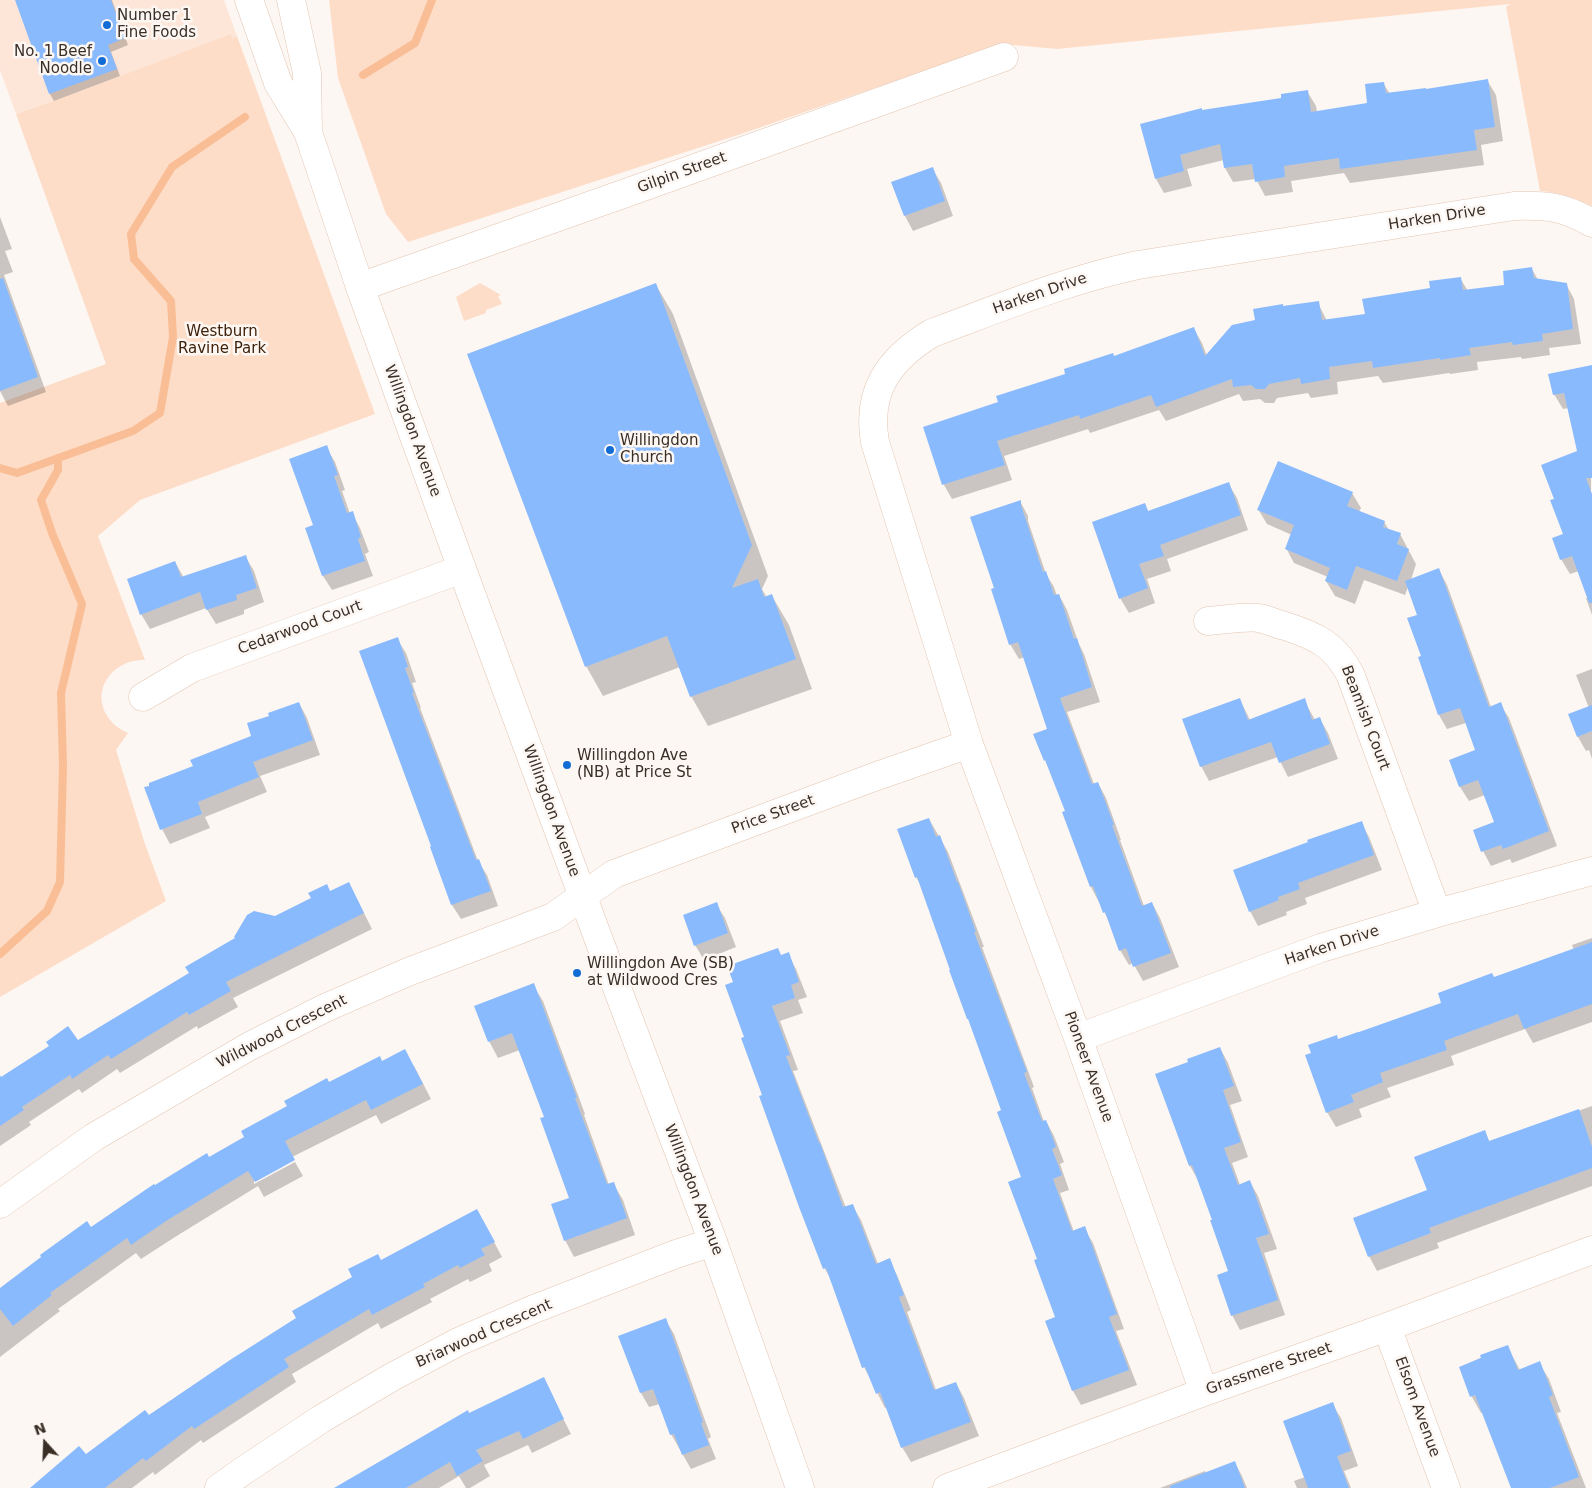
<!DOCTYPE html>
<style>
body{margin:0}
#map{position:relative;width:1592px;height:1488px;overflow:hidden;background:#fdf7f3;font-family:"DejaVu Sans",sans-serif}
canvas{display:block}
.north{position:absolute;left:20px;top:1418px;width:50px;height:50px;-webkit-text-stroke:4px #fdf7f3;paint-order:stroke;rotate:340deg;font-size:14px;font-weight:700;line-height:20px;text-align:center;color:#3a2f27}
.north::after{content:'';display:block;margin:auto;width:18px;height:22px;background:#3a2f27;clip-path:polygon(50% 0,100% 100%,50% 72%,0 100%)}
</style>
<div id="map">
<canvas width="1592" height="1488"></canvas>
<div class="north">N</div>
</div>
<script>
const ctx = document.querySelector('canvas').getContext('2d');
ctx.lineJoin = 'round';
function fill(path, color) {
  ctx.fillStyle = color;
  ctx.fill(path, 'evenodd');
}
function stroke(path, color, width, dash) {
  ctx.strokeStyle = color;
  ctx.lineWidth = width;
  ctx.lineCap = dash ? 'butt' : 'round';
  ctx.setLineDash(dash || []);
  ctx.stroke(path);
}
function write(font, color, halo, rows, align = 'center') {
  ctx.font = font + ' "DejaVu Sans",sans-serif';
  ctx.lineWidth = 5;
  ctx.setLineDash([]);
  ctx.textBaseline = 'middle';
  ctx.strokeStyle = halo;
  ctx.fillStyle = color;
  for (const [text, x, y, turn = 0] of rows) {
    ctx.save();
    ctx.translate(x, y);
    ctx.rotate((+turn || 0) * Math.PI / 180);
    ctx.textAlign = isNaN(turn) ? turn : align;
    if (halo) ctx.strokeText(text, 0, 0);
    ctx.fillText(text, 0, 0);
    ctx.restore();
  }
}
const built = new Path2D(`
 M0,0H224L237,36L16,114L0,70Z`);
const green = new Path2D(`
 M329,0H1592V206C1575,198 1558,192 1540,191L1506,7L1510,4L1057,49L1002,44L741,134L408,242L386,214L338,78Z
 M231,34L232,38L237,36L375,414L140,500L98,536L145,660C111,659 87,694 112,722C116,727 122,730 128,733L116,750L145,844L166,901L0,997V403L106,364L16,114L84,90Z
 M480,283L501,295L498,296L502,304L486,310V313L464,321L456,297Z`);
const shadow = new Path2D(`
 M16,0H112L128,45L111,52L120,76L54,101L50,94Z
 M1487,80L1496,95L1503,141L1481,145L1484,165L1350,183L1344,173L1291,181L1293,192L1265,196L1256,179L1233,182L1225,168L1224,160L1187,169L1192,186L1164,193L1156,179L1202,112L1282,99L1307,91L1316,106L1317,112L1369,104L1383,83L1390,94L1426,90Z
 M932,168L941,183L953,216L913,231L905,216L893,183Z
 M0,217L12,249L5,251L13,272L4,275L46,392L8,406L0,391Z
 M1532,269L1538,280L1566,284L1574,299L1581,344L1549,348L1550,355L1522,359L1521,357L1477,362L1478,370L1450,374L1449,373L1383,383L1378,376L1337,382L1338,394L1311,398L1308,393L1277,398L1274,403H1265L1260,399L1243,401L1239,394L1166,421L1159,410L1090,433L1088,429L1004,456L1012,480L952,499L944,485L925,428L1000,403L1114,358L1194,329L1202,343L1207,356L1256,321L1284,308L1318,303L1327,321L1366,315L1460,278L1468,291L1506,286Z
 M656,285L673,314L768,576L762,589L767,598L772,596L789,625L812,689L708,726L691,696L680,667L603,696L586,666Z
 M1592,366L1591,487L1592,615L1586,598L1589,597L1579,571L1570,574L1561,559L1565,535L1555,499L1579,452L1569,408L1563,409L1554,394Z
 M326,447L335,462L345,490L342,491L350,514L352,513L360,528L369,552L365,554L373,576L332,590L323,576L307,529L314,526Z
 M1228,483L1237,498L1248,530L1167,559L1171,571L1147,579L1155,603L1129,613L1120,598L1144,505L1149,512Z
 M1352,493L1361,508L1359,512L1384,522L1389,530L1400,534L1416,564L1411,580L1439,570L1447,585L1491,707L1500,704L1509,718L1557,846L1512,863L1510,859L1491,866L1483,851L1495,822L1485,795L1469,801L1460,787L1451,760L1477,751L1466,723L1447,729L1439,715L1422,657L1418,616L1408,587L1405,595L1364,580L1355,604L1335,596L1326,581L1328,577L1294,563L1286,548L1292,535L1267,524L1258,509Z
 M1020,501L1028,516V521L1046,574L1054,587L1057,596L1059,595L1067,610L1079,644L1084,654L1100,702L1067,712L1094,784L1098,783L1106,798L1121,840H1120L1144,906L1152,903L1160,918L1179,967L1143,981L1133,963L1129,965L1120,950L1110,923L1091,887L1064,813L1067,812L1035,735L1048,730L1025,657L1019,659L1010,644L996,589Z
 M245,556L254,571L264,602L244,610V614L216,624L206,608L150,629L141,614L175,562L184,578Z
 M397,639L406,653L416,682L412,683L421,708H420L478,861L487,875L498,906L461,919L452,905L432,848Z
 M1592,669V759L1589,750L1586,751L1578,737L1569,715L1589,708L1576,675Z
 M1240,700L1250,720L1304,700L1315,720L1320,719L1328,733L1338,759L1288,777L1278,757L1209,781L1201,766Z
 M299,703L307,718L320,755L260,776L267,792L205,817L210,828L170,844L162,829L194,767L252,736L271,716Z
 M929,819L948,852L984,947H982L1034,1087L1032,1088L1044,1122L1046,1121L1054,1136L1064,1162L1060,1164L1069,1190L1060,1193L1074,1232L1084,1228L1093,1243L1124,1329L1116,1331L1137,1385L1081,1405L1073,1391L1047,1321L1056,1318L1038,1260L1022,1178L1002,1111L922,887L916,877Z
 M1361,822L1369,837L1382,870L1305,898L1307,904L1286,912L1287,915L1258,926L1250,911Z
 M330,893L357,899L372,929L233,998L238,1007L198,1029L197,1026L120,1073L117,1069L82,1093L79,1089L29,1122L31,1125L0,1146V1077L1,1078L77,1041L190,973L275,917Z
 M716,904L725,918L736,947L704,960L695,945Z
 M1592,938V1022L1533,1043L1525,1029L1451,1056L1454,1065L1387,1088L1391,1097L1359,1109L1362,1117L1336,1127L1327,1112L1339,1040L1443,1003L1494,978L1574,950L1572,945Z
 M788,954L796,969L807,997L798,1000L803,1013L780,1021L798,1070L793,1071L846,1208L852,1205L861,1220L878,1264L889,1260L897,1275L911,1310L907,1312L936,1390L956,1383L964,1398L979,1436L911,1462L902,1447L887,1407L885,1408L864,1367L833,1283L825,1269L760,1097L763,1096L746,1038L781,956Z
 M533,985L543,1001L585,1114L584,1115L609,1185L613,1183L623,1200L635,1235L574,1257L565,1240L571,1198L545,1118L520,1050L498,1058L489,1041Z
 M1220,1048L1228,1063L1242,1101L1230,1105L1248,1157L1232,1163L1240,1185L1250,1182L1258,1196L1277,1249L1264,1253L1285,1315L1240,1330L1232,1315L1230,1272L1214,1220L1198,1180L1190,1166L1156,1075L1190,1063Z
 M382,1062L414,1066L431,1099L381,1124L376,1115L292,1157L294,1160L254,1181V1184L295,1162L303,1176L264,1197L258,1186L175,1237L141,1259L136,1253L58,1309L60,1311L0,1357V1290L90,1228L154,1187L245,1138L329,1084Z
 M1592,1106V1186L1437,1243L1439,1248L1377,1271L1369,1256L1484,1132L1490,1142Z
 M485,1225L502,1257L489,1264L492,1271L470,1282L468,1279L430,1299L432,1302L381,1329L378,1323L292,1374L296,1382L203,1443L201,1440L155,1475L153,1472L132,1488H43L86,1456L298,1318L380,1261Z
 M665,1319L674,1334L711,1437L708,1439L716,1459L691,1469L671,1434L660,1404L649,1407L641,1393L619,1336Z
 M1507,1346L1520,1370L1539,1363L1549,1379L1561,1412L1557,1413L1586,1488H1512L1483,1412L1481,1413L1472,1397L1460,1367Z
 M543,1379L571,1434L532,1453L528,1445L484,1465L490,1476L470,1488H466L459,1476L439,1488H338L469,1414Z
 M1332,1404L1341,1418L1358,1466L1344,1471L1351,1488H1297L1294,1481L1305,1477Z
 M1235,1463L1242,1476L1247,1488H1160L1205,1471L1206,1473Z`);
const stream = new Path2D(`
 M363,75L415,43L432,0
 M0,468L17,473L133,431L160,413L173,337L171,301L134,259L131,234L172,167L245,117
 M0,954L47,911L60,882L63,767L61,693L82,604L52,533L41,500L58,470V458`);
const building = new Path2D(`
 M15,0H111L125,38L108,45L117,69L49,94Z
 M1488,79L1495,127L1474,130L1477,150L1340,169L1339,158L1284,166L1285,177L1255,182L1252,164L1224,168L1220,144L1180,155L1184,171L1155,179L1140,124L1202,108V110L1281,98V94L1308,90L1311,112L1367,103L1365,84L1384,82L1386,93L1426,88V89Z
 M933,167L945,201L904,216L891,182Z
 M1532,267L1534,278L1567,283L1573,329L1542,334L1543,341L1513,345L1512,342L1469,348L1471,355L1440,360V358L1373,368L1372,361L1329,367L1330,379L1301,384L1300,378L1269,384L1265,389H1256L1251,385L1233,387L1232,379L1156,407L1151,395L1080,419L1079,415L997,441L1005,465L942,485L923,427L998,402L996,396L1065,374L1064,369L1113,353L1114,356L1194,327L1205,356L1232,325L1255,320L1253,309L1283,304V306L1319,301L1322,320L1365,314L1362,299L1430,288L1429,281L1461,277L1463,290L1504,285L1503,271Z
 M3,278L38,377L0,391V279Z
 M656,283L752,545L732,588L758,579L764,597L772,594L796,659L690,697L667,636L585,667L467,354Z
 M1592,365V478H1586L1592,494V603H1589L1572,556L1560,560L1552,538L1563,534L1550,500L1554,499L1541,465L1577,451L1564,393L1553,395L1548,374Z
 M327,445L338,475L334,476L347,513L353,511L361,537L358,539L365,561L322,576L305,528L313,525L289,459Z
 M1278,461L1353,492L1347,506L1385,521L1383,527L1401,533L1397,544L1409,549L1397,581L1356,566L1347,590L1325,581L1330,568L1285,549L1294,525L1257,510Z
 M1229,482L1241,515L1160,545L1164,556L1139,564L1148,588L1119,599L1092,522L1145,503L1148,511Z
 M1021,500V505L1043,572L1046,571L1054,595L1059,594L1074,639L1077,638L1092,687L1060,698L1092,784L1098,782L1114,825H1112L1142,906L1152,902L1171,953L1133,967L1126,948L1119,951L1105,912L1103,913L1093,886L1090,887L1062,812L1065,811L1045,760L1044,761L1033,734L1047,729L1018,642L1009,645L991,589L994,588L970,517Z
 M246,555L257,588L236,595L237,600L206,610L200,592L140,615L127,579L175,561L181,577Z
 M1439,568L1489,707L1501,702L1549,831L1503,849L1501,845L1481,852L1473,830L1494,822L1478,780L1459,787L1449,760L1475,750L1460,708L1438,715L1418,657L1421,656L1407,618L1417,615L1405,581Z
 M398,637L408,667L405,668L414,693H412L476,860L479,859L491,891L451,905L430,847L431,846L359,651Z
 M1240,698L1248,720L1305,698L1312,720L1320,717L1330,744L1279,763L1271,742L1200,767L1182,719Z
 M299,702L313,740L253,762L259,777L198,802L202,814L160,830L144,787L149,786V783L193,766L190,760L251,736L247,723L269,716L268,713Z
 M1592,705V731L1577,737L1568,714Z
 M929,818L936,837L940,835L957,882H958L976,932H974L1027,1072L1024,1073L1042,1121L1046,1120L1056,1147L1052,1149L1062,1175L1053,1179L1072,1231L1085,1226L1117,1314L1109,1317L1129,1370L1072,1391L1045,1321L1055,1317L1034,1260L1037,1259L1008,1182L1021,1177L997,1112L1001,1110L968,1019H967L949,970H950L917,877L915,878L897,829Z
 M1362,821L1374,855L1298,883L1300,889L1278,897L1279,900L1249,912L1233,870L1308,842L1307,840Z
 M349,882L364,913L226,982L231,991L189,1015L187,1012L111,1059L108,1055L72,1079L70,1075L22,1107L24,1110L0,1126V1075L1,1077L49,1046L46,1042L68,1026L78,1040L189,973L185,967L235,938L234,937L247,915L254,911L275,916L311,898L308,893L327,884L330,891Z
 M717,902L728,933L694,946L683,915Z
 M1592,942V1004L1524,1029L1518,1014L1444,1041L1447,1050L1380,1073L1383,1082L1351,1095L1354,1102L1326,1113L1305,1055L1311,1053L1308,1045L1337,1035L1338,1039L1358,1032H1359L1441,1003L1438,993L1492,973L1494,977Z
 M778,948L781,955L789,952L799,982L791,985L795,998L772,1006L790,1055L786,1056L819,1143H820L843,1207L853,1204L876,1264L890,1258L904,1295L899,1297L934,1390L956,1382L971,1422L901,1448L880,1392L876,1394L865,1367L862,1368L826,1268L823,1269L799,1207L759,1096L762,1095L741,1038L744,1037L725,985L733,982L727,966Z
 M534,983L577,1098H575L607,1184L614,1182L627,1218L564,1241L551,1204L569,1198L540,1118L544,1117L512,1033L488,1042L474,1006Z
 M1220,1047L1234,1086L1223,1090L1241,1142L1224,1148L1238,1185L1250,1180L1269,1234L1256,1238L1278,1300L1231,1316L1217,1275L1228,1271L1210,1220H1212L1192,1165L1189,1166L1155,1074L1188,1062L1187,1059Z
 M405,1049L423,1084L371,1110L366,1100L285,1141L295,1160L255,1182L248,1171L166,1221L131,1245L127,1238L50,1293L52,1295L13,1326L0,1309V1288L41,1257L40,1255L87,1221L91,1227L154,1184L155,1185L207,1153L209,1157L244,1137L241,1131L287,1106L284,1101L327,1078L329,1082L380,1056L382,1061Z
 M1579,1109L1592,1147V1168L1429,1228L1431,1233L1368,1257L1353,1218L1427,1190L1414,1157L1485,1130L1489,1141Z
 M477,1209L495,1242L481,1249L485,1255L460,1268L458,1265L423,1284L425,1287L372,1315L369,1309L284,1359L289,1367L194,1429L192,1426L146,1461L143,1458L105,1488H30L79,1446L86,1454L145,1410L149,1415L230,1360L296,1318L292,1311L352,1277L348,1269L378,1254L381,1260Z
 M666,1318L703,1422L701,1423L709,1445L682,1455L674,1434L670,1435L653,1389L640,1393L618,1336Z
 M1508,1345L1518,1370L1540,1361L1553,1395L1549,1397L1579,1477L1550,1488H1511L1475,1395L1470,1397L1459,1367L1481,1358L1480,1355Z
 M544,1377L564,1419L523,1439L519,1431L476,1450L483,1461L457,1476L450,1462L406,1488H334L468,1410L469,1413Z
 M1333,1402L1351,1451L1337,1456L1349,1488H1308L1283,1421Z
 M1235,1461L1245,1488H1170V1486Z`);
const street = new Path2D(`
 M360,287L640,188L1004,57
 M1208,621C1222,620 1246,616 1259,618C1268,620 1277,624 1285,626C1316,636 1336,645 1351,676L1437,913
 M143,697L192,668L462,569
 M1078,1038L1321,948L1437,913L1592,871
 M0,1204L94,1137L248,1047L325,1008L408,972L553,917L614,874L874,777L969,744
 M1387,1327L1446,1488
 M1204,1392L1078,1038L969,744L875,442C866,391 889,359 932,333C1000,308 1067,280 1138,265L1514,206C1546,205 1563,206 1592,223
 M219,1488L243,1471L321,1419L392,1377L458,1342L534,1309L676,1254L713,1242
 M947,1488L1204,1392L1387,1327L1592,1250`);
const secondary = new Path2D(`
 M249,0L278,83L308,132L360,287L462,569L597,935L713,1242L800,1488
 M291,0L307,73L308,131`);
const markers = [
 [107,25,5,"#116cd6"],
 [102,61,5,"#116cd6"],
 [610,450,5,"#116cd6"],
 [567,765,5,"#116cd6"],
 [577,973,5,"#116cd6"]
];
const poiNames = [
 ["Number 1",117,16],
 ["Fine Foods",117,33],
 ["No. 1 Beef",92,52,"right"],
 ["Noodle",92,69,"right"],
 ["Willingdon",620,441],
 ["Church",620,458],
 ["Willingdon Ave",577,756],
 ["(NB) at Price St",577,773],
 ["Willingdon Ave (SB)",587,964],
 ["at Wildwood Cres",587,981]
];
const streetNames = [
 ["Gilpin Street",682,173,-20],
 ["Harken Drive",1437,218,-9],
 ["Harken Drive",1040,294,-19],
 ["Willingdon Avenue",412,431,70],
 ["Cedarwood Court",300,628,-20],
 ["Beamish Court",1365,718,69],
 ["Willingdon Avenue",551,811,70],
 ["Price Street",773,815,-20],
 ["Harken Drive",1332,946,-18],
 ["Wildwood Crescent",282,1032,-27],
 ["Pioneer Avenue",1088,1067,70],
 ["Willingdon Avenue",693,1190,69],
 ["Briarwood Crescent",484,1334,-24],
 ["Grassmere Street",1269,1369,-19],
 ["Elsom Avenue",1417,1407,70]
];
const parkNames = [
 ["Westburn",222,332],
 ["Ravine Park",222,349]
];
fill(built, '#fde6d7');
fill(green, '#fdddc8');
fill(shadow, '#0003');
stroke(stream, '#f9be95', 8);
fill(building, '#89bafd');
stroke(street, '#e2c5b1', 29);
stroke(secondary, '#e2c5b1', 29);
stroke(street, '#fff', 28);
stroke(secondary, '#fff', 28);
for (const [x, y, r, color] of markers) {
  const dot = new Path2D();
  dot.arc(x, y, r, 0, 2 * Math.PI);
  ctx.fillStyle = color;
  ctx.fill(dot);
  stroke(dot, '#fdf7f3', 2);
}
write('15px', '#3a2f27', '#fdf7f3', poiNames, 'left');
write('15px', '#3a2f27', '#fdf7f3', streetNames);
write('15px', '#3f220b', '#fdf7f3', parkNames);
</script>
